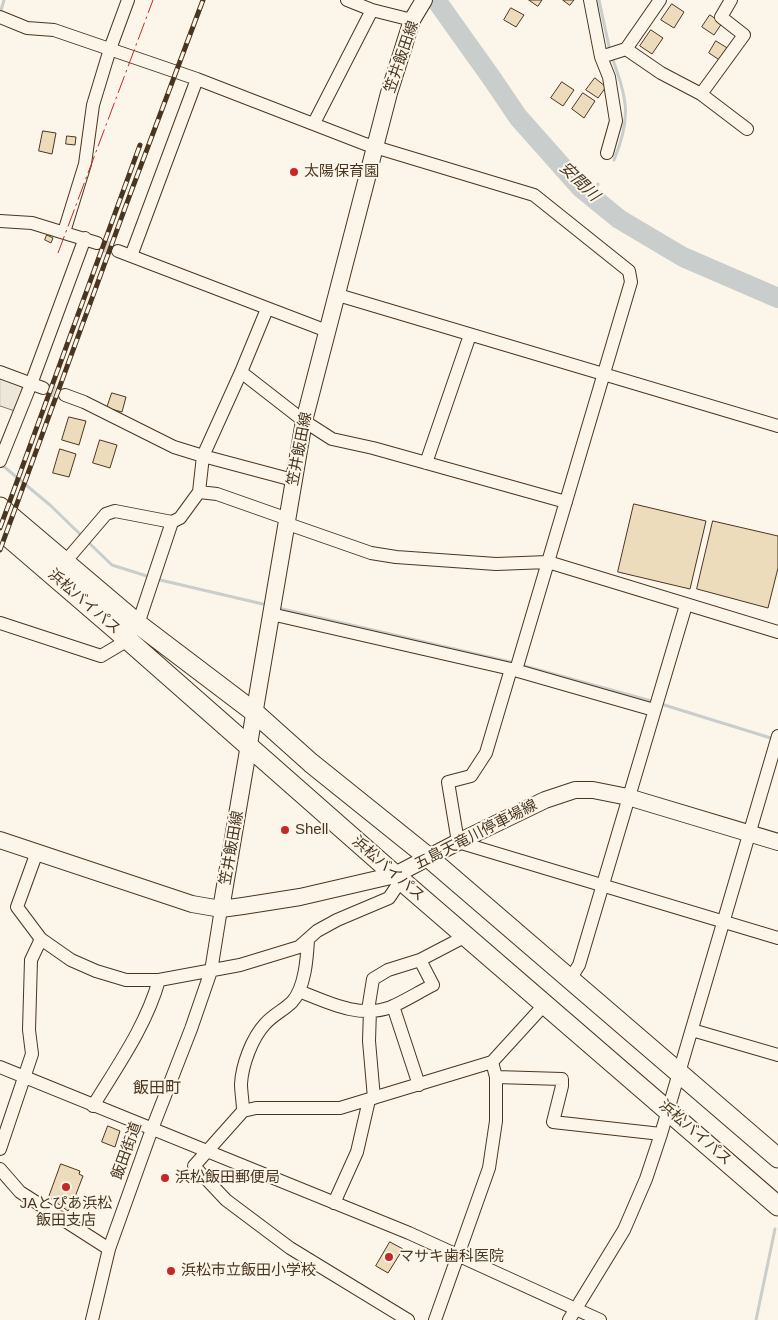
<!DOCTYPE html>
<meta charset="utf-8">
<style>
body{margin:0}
canvas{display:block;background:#fbf6e9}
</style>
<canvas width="778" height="1320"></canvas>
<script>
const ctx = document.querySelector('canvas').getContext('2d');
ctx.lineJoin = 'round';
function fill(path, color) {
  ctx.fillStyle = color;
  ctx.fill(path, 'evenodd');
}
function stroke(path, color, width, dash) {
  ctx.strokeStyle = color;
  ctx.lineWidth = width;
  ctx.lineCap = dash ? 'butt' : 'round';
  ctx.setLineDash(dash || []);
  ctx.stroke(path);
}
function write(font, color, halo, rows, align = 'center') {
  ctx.font = font + ' Helvetica,"Noto Sans JP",sans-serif';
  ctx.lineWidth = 4;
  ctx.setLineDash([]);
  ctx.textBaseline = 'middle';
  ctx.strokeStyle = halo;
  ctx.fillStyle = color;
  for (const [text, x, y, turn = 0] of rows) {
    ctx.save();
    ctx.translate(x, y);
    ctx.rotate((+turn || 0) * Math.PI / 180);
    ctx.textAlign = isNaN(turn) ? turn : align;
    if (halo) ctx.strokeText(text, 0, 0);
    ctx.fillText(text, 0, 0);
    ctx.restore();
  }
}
const parking = new Path2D(`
 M0,378L23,386L15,411L0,406Z`);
const stream = new Path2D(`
 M599,0L610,51
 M0,14L4,0
 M612,57C627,100 632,116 614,160
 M590,196L598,184
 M2,465L50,505L83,537
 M88,542L112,565L150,577
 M156,579L267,605
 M278,608L515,663
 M521,665L655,702
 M661,704L774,739
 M756,1320L775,1229`);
const river = new Path2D(`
 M436,0L493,80L518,117L581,188L619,219L683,257L778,298`);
const building = new Path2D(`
 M529,0H542L538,6Z
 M563,0H574L570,5Z
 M672,4L684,12L674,28L661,20Z
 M511,8L524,15L516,27L504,20Z
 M710,15L722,23L714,35L702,27Z
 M651,30L663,38L652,54L640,46Z
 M716,41L729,49L721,61L709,53Z
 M595,78L606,87L598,98L586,90Z
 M562,82L574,90L563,106L551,98Z
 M583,93L595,101L584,118L572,109Z
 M43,131L56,133L52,154L39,151Z
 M67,136L76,137L75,145L66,144Z
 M47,235L53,238L51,243L45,240Z
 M112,393L126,397L122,412L107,408Z
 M69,417L86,421L79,445L62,440Z
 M100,440L117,445L110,468L93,463Z
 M60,449L76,454L69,477L53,473Z
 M634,504L706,521L690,589L618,572Z
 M713,521L778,536V568L768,608L697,589Z
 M108,1126L120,1131L115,1147L102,1142Z
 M61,1164L80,1171L79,1174L83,1176L73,1202L68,1211L49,1197Z
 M390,1242L403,1249L388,1273L376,1266Z`);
const minorTunnel = new Path2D(`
 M97,243L118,251
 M43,388L65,395`);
const minor = new Path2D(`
 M347,0L372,10L412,20
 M590,0L601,57L626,49L660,0
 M0,17L27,28L54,30L197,79L365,144L534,195L629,271L631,282L516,670
 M626,49L661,73L701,94L747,129
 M601,57L609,77L616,121L607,153
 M701,94L744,35L721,17L731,0
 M314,123L372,10
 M0,221L32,223L97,243
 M64,232L85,164L93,105L110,49L128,0
 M118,251L327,331
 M131,256L197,79
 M338,295L778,426
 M0,372L43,388
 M241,372L304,421L332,439L373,448L566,502
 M65,395L84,402L174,447L203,456L293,480
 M0,461L31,384L85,238
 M426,463L470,335
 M199,492L217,494L288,519
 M288,524L371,553L396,557L496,564L548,562L778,632
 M65,562L106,514L115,511L172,522
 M271,614L511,669L654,710
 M0,623L101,656L128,640
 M138,624L172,522L180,518L199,492L203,456L241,372L267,309
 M511,669L486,753L471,776L448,782L458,842L778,938
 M37,852L17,907L41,939L71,960L96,971L126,980H159L240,965L299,947L317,931L337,920L389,898L401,880
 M570,979L579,965L686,605
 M299,991C327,1002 360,1019 391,1007C405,1001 419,992 433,985L420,960
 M393,1006L419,1085
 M368,1010L373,979L388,970L420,960L466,936
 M370,1010L369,1041L374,1098
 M692,1030L778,1055
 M0,1067L409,1233L600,1320
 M496,1077L562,1079V1086L553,1122L661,1134
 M93,1106C118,1065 146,1026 159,980
 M243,1111C243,1102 241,1092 241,1084C242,1065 252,1038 265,1024C273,1015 284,1010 292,1002C305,988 307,958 308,940
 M0,1149L32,1054L29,1030L31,960L41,939
 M0,1169L20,1192L109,1249
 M334,1203L357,1152L369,1100
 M92,1320L109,1249L152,1129L191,1029L211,971L221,909
 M408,1320L290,1248L226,1200L194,1166L243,1111L256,1108H340L492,1062L545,1004
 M435,1320L489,1168L496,1121V1077L492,1062
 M569,1320L624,1230L646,1179L661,1134L778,736`);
const major = new Path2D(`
 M0,840L192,904L221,909L243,906L300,897L395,875L458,842L545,800L575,790H593L628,797L778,842
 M221,909L304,421L389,93L412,20L424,0`);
const highway = new Path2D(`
 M0,507L138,624L254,712L311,763L428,857L778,1158
 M0,530L128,640L395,875L778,1206`);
const rail = new Path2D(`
 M0,528L140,145
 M0,550L125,208L203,0`);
const power = new Path2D(`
 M58,253L153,0`);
const markers = [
 [294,172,5,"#c62828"],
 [285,830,5,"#c62828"],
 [165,1178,5,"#c62828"],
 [66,1187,5,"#c62828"],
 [389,1257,5,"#c62828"],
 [171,1271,5,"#c62828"]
];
const streetNames = [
 ["笠井飯田線",402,57,-71],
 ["笠井飯田線",300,449,-79],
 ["浜松バイパス",84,602,41],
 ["五島天竜川停車場線",476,835,-27],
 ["笠井飯田線",232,848,-80],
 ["浜松バイパス",388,869,41],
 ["浜松バイパス",695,1133,41],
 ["飯田街道",127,1151,-70]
];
const poiNames = [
 ["太陽保育園",304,172],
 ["Shell",295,830],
 ["浜松飯田郵便局",175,1178],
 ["JAとぴあ浜松",66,1204,"center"],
 ["飯田支店",66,1221,"center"],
 ["マサキ歯科医院",399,1257],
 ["浜松市立飯田小学校",181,1271]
];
const waterNames = [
 ["安間川",579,182,44]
];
const neighbourhoodNames = [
 ["飯田町",157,1089]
];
fill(parking, '#ede7d9');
stroke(parking, '#887966', 1);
stroke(stream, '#c9cecd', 3);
stroke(river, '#c9cecd', 20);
fill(building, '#ecdcbc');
stroke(building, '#4a3520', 1);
stroke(minorTunnel, '#d8cfc1', 12, [12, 6]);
stroke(minor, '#4a3520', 14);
stroke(major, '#4a3520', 18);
stroke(highway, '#4a3520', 21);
stroke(minor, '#fbf6e9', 12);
stroke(major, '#fbf6e9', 16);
stroke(highway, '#fbf6e9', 19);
stroke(rail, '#4a3520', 5);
stroke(rail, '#fbf6e9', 3, [9]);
stroke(power, '#c62828', 1, [18, 4, 2.5, 4]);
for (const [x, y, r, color] of markers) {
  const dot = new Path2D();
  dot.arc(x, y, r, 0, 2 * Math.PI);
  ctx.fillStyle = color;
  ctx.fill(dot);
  stroke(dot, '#fbf6e9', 2);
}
write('15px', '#4a3520', '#fbf6e9', streetNames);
write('15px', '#4a3520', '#fbf6e9', poiNames, 'left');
write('italic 16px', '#4a3520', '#fbf6e9', waterNames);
write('16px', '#4a3520', '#fbf6e9', neighbourhoodNames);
</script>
